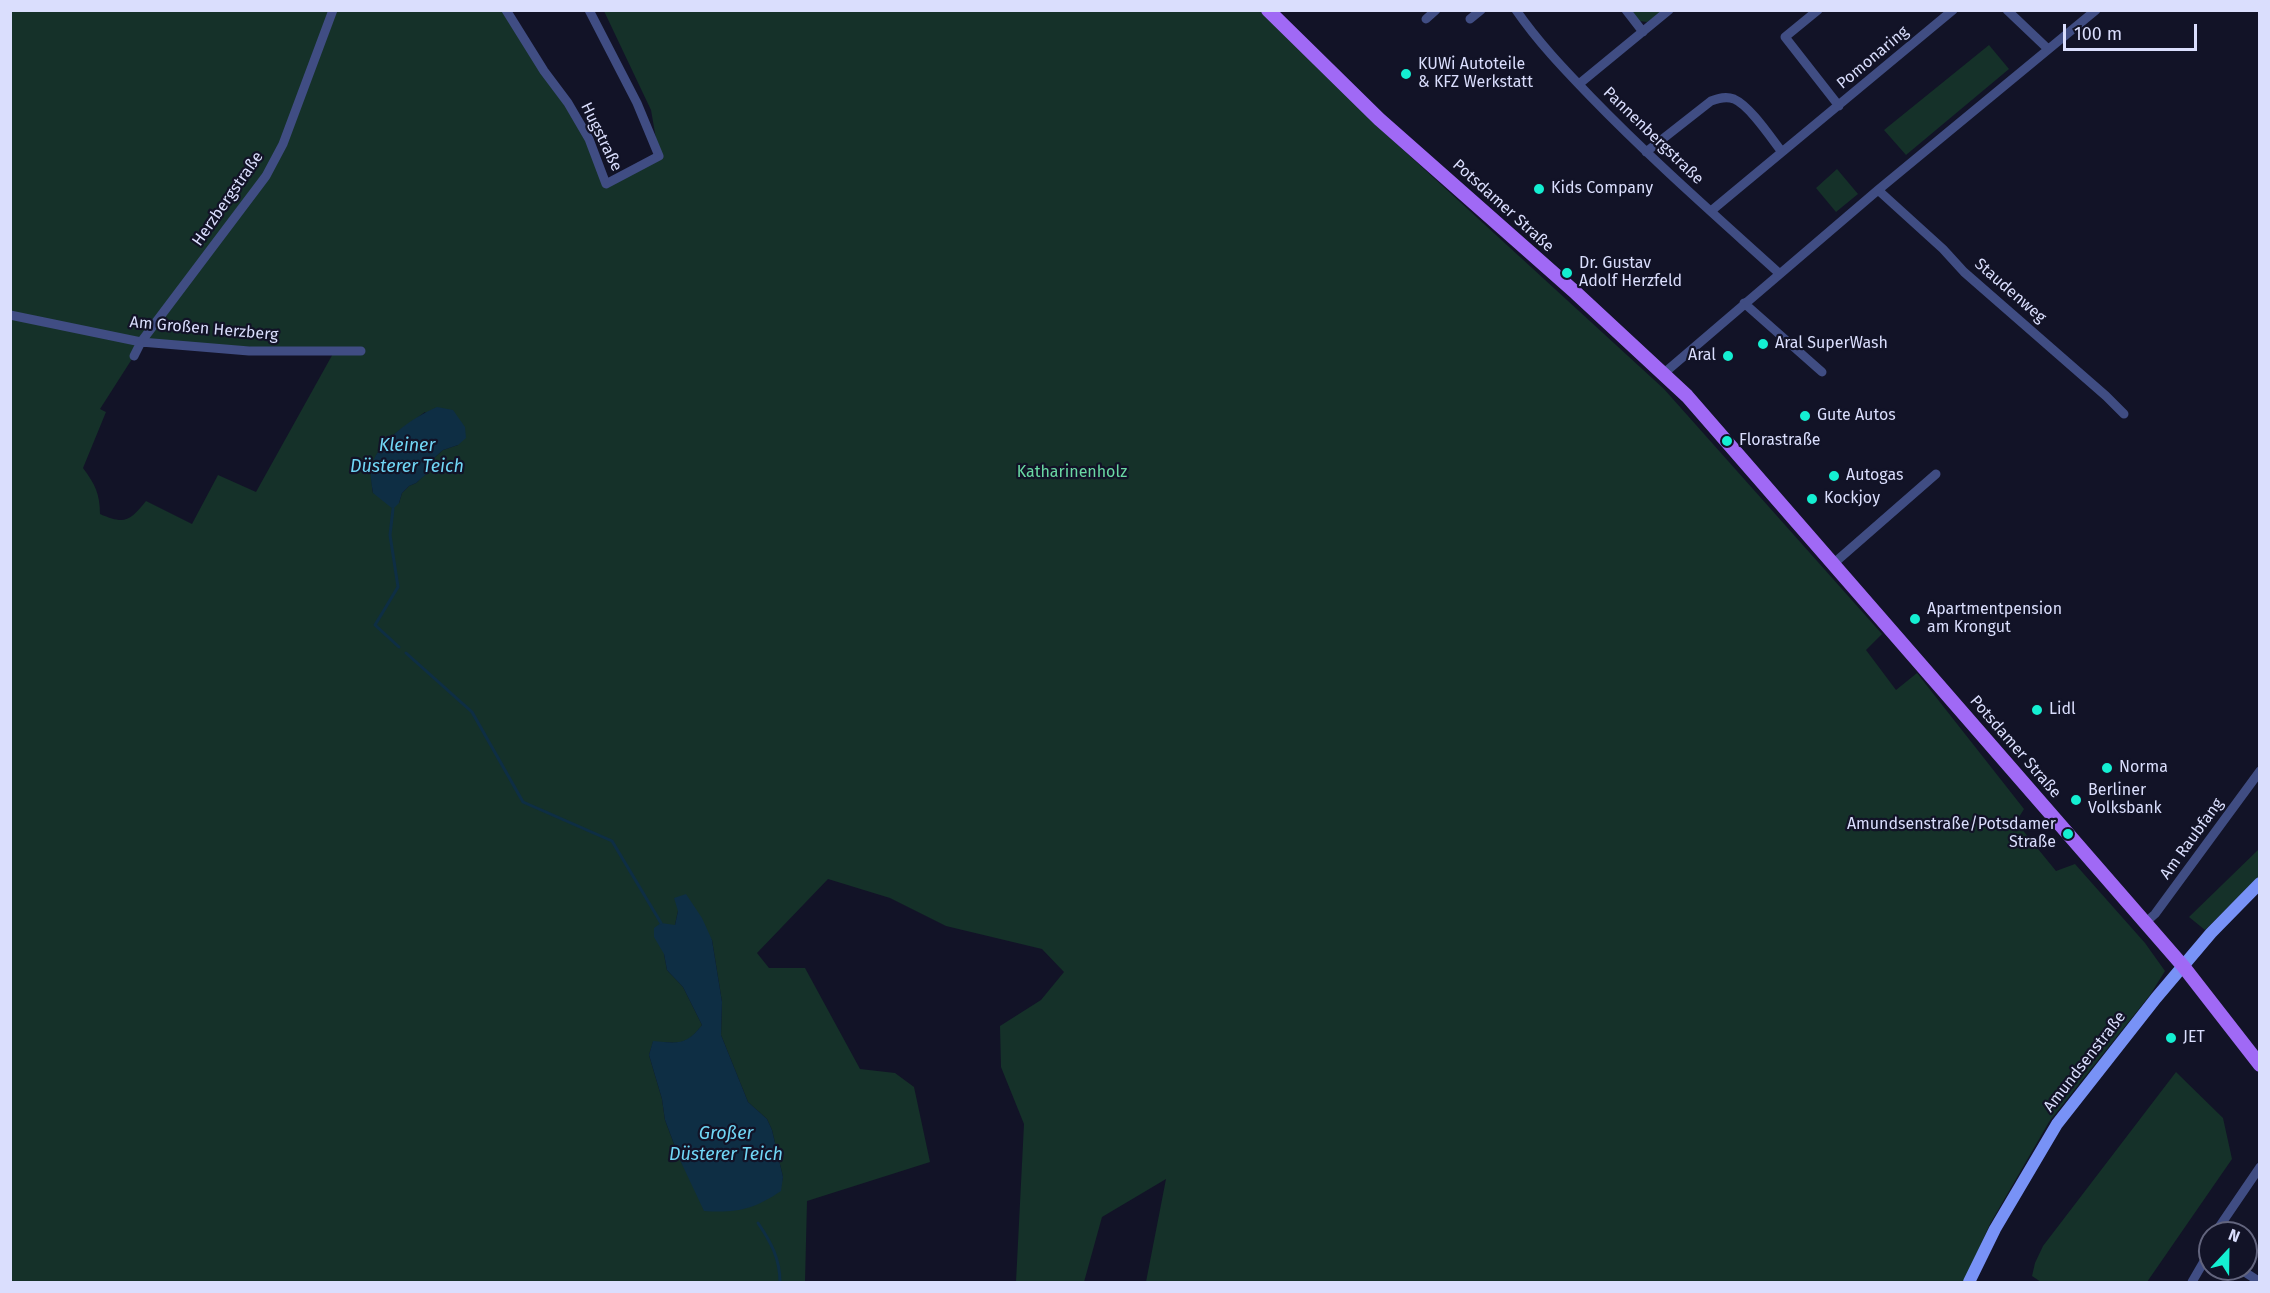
<!DOCTYPE html>
<meta charset="utf-8">
<style>
body{margin:0}
#map{position:relative;width:2270px;height:1293px;overflow:hidden;background:#121327;font-family:"Fira Sans",sans-serif}
canvas{display:block}
.frame{position:absolute;inset:0;border:12px solid #dadefd;pointer-events:none}
.north{position:absolute;left:2198px;top:1221px;width:60px;height:60px;box-sizing:border-box;background:#121327;border:2px solid #62647d;border-radius:50%;rotate:22deg;font-size:16px;font-weight:700;line-height:24px;text-align:center;color:#dadefd}
.north::after{content:'';display:block;margin:auto;width:21px;height:27px;background:#14efd2;clip-path:polygon(50% 0,100% 100%,50% 72%,0 100%)}
.scale{position:absolute;left:2063px;top:24px;width:134px;height:27px;box-sizing:border-box;border:3px solid #dadefd;border-top:0;padding-left:8px;font-size:18px;line-height:21px;white-space:nowrap;color:#dadefd;-webkit-text-stroke:4px #121327;paint-order:stroke}
</style>
<div id="map">
<canvas width="2270" height="1293"></canvas>
<div class="frame"></div>
<div class="north">N</div>
<div class="scale">100 m</div>
</div>
<script>
const ctx = document.querySelector('canvas').getContext('2d');
ctx.lineJoin = 'round';
function fill(path, color) {
  ctx.fillStyle = color;
  ctx.fill(path, 'evenodd');
}
function stroke(path, color, width, dash) {
  ctx.strokeStyle = color;
  ctx.lineWidth = width;
  ctx.lineCap = dash ? 'butt' : 'round';
  ctx.setLineDash(dash || []);
  ctx.stroke(path);
}
function write(font, color, halo, rows, align = 'center') {
  ctx.font = font + ' "Fira Sans",sans-serif';
  ctx.lineWidth = 4.5;
  ctx.setLineDash([]);
  ctx.textBaseline = 'middle';
  ctx.strokeStyle = halo;
  ctx.fillStyle = color;
  for (const [text, x, y, turn = 0] of rows) {
    ctx.save();
    ctx.translate(x, y);
    ctx.rotate((+turn || 0) * Math.PI / 180);
    ctx.textAlign = isNaN(turn) ? turn : align;
    if (halo) ctx.strokeText(text, 0, 0);
    ctx.fillText(text, 0, 0);
    ctx.restore();
  }
}
const green = new Path2D(`
 M10,11H506L568,103L606,184L659,156L651,110L604,11H1260L1375,124L1664,389L1882,634L1866,650L1896,690L1917,673L2024,809L2016,822L2056,871L2075,864L2145,943L2165,971L2150,995L2049,1122L1990,1224L1964,1282H1146L1166,1179L1102,1217L1084,1282H1016L1024,1124L1001,1067L1000,1026L1041,1000L1064,972L1042,949L946,926L890,898L828,879L757,953L769,968H805L860,1069L895,1073L914,1087L930,1162L807,1201L805,1282H11ZM141,342L318,350H335L256,492L218,475L192,524L146,501C130,521 125,525 100,514C100,494 95,484 83,468L106,412L100,409L139,348ZM425,412L458,445L443,450L433,459L431,469L416,483L409,486L402,493L399,503L373,493C366,445 392,437 425,412ZM678,911L712,940L722,1002L721,1035L748,1102L767,1119L772,1130L783,1177L780,1191L692,1181L680,1160L665,1120L662,1099L649,1055L653,1042C678,1042 685,1048 702,1025L683,987L667,970L664,954L675,925Z
 M1630,11H1660L1659,14L1647,22L1639,21Z
 M1989,45L2009,69L1906,155L1884,130Z
 M1837,169L1858,194L1836,212L1816,188Z
 M2259,849V876L2205,930L2189,917Z
 M2176,1072L2223,1118L2232,1159L2147,1282H2041L2032,1276L2035,1263L2043,1246Z`);
const water = new Path2D(`
 M437,407L453,410L465,427L466,438L458,445L443,450L433,459L432,469L416,483L409,486L402,493L399,503L393,509L373,493C372,486 370,476 371,470C373,444 415,416 437,407Z
 M686,894L702,918L712,940L722,1002L721,1035L748,1102L767,1119L772,1130L783,1177L781,1191C753,1210 736,1213 704,1211L680,1160L665,1120L662,1099L649,1055L653,1041C677,1043 686,1046 702,1025L683,987L667,970L664,954L654,937V928L661,923L675,925L678,911L674,898Z`);
const stream = new Path2D(`
 M393,509L390,535L398,587L375,625L399,647
 M406,653L472,712L523,802L612,841L661,923
 M758,1223C771,1242 780,1259 780,1282`);
const street = new Path2D(`
 M506,10L544,71L568,103L589,139L606,184L659,156L637,103L589,10
 M1516,10C1538,42 1564,69 1590,96C1651,159 1716,216 1780,274
 M1626,10L1643,32
 M1818,10L1785,37L1839,106
 M2007,10L2048,49
 M1426,19L1436,10
 M1470,19L1481,10
 M1579,84L1669,10
 M1646,152L1711,101C1719,98 1726,96 1734,99C1750,106 1771,138 1782,152
 M1878,190L1943,249L1964,272L2106,396L2124,414
 M1711,211L1953,10
 M1744,303L1822,372
 M10,315L141,342L249,351H361
 M134,356L141,342L266,176L283,144L333,10
 M1663,374L1878,190L2096,10
 M1833,564L1936,474
 M2146,922L2155,914L2260,771
 M2215,1233L2260,1167
 M2240,1269L2260,1282
 M2192,1282L2210,1251`);
const secondary = new Path2D(`
 M1969,1282L1995,1229L2057,1124L2156,998L2211,933L2260,883`);
const primary = new Path2D(`
 M1268,10L1379,119L1576,293L1687,396L2183,966L2260,1065`);
const markers = [
 [1406,74,6,"#14efd2"],
 [1539,189,6,"#14efd2"],
 [1567,273,6,"#14efd2"],
 [1763,344,6,"#14efd2"],
 [1728,356,6,"#14efd2"],
 [1805,416,6,"#14efd2"],
 [1727,441,6,"#14efd2"],
 [1834,476,6,"#14efd2"],
 [1812,499,6,"#14efd2"],
 [1915,619,6,"#14efd2"],
 [2037,710,6,"#14efd2"],
 [2107,768,6,"#14efd2"],
 [2076,800,6,"#14efd2"],
 [2068,834,6,"#14efd2"],
 [2171,1038,6,"#14efd2"]
];
const streetNames = [
 ["Pomonaring",1873,58,-40],
 ["Pannenbergstraße",1653,136,44],
 ["Hugstraße",601,137,64],
 ["Herzbergstraße",228,199,-55],
 ["Potsdamer Straße",1503,206,42],
 ["Staudenweg",2010,291,41],
 ["Am Großen Herzberg",204,329,5],
 ["Potsdamer Straße",2015,747,49],
 ["Am Raubfang",2192,839,-54],
 ["Amundsenstraße",2085,1062,-52]
];
const poiNames = [
 ["KUWi Autoteile",1418,65],
 ["& KFZ Werkstatt",1418,83],
 ["Kids Company",1551,189],
 ["Dr. Gustav",1579,264],
 ["Adolf Herzfeld",1579,282],
 ["Aral SuperWash",1775,344],
 ["Aral",1716,356,"right"],
 ["Gute Autos",1817,416],
 ["Florastraße",1739,441],
 ["Autogas",1846,476],
 ["Kockjoy",1824,499],
 ["Apartmentpension",1927,610],
 ["am Krongut",1927,628],
 ["Lidl",2049,710],
 ["Norma",2119,768],
 ["Berliner",2088,791],
 ["Volksbank",2088,809],
 ["Amundsenstraße/Potsdamer",2056,825,"right"],
 ["Straße",2056,843,"right"],
 ["JET",2183,1038]
];
const parkNames = [
 ["Katharinenholz",1072,473]
];
const waterNames = [
 ["Kleiner",407,446],
 ["Düsterer Teich",407,467],
 ["Großer",726,1134],
 ["Düsterer Teich",726,1155]
];
fill(green, '#153129');
fill(water, '#0e2e44');
stroke(stream, '#0e2e44', 3);
stroke(street, '#404d83', 9);
stroke(secondary, '#7892f6', 12);
stroke(primary, '#a069f5', 14);
for (const [x, y, r, color] of markers) {
  const dot = new Path2D();
  dot.arc(x, y, r, 0, 2 * Math.PI);
  ctx.fillStyle = color;
  ctx.fill(dot);
  stroke(dot, '#121327', 2);
}
write('16px', '#dadefd', '#121327', streetNames);
write('16px', '#dadefd', '#121327', poiNames, 'left');
write('16px', '#6ad9a4', '#121327', parkNames);
write('italic 18px', '#70d6f5', '#121327', waterNames);
</script>
